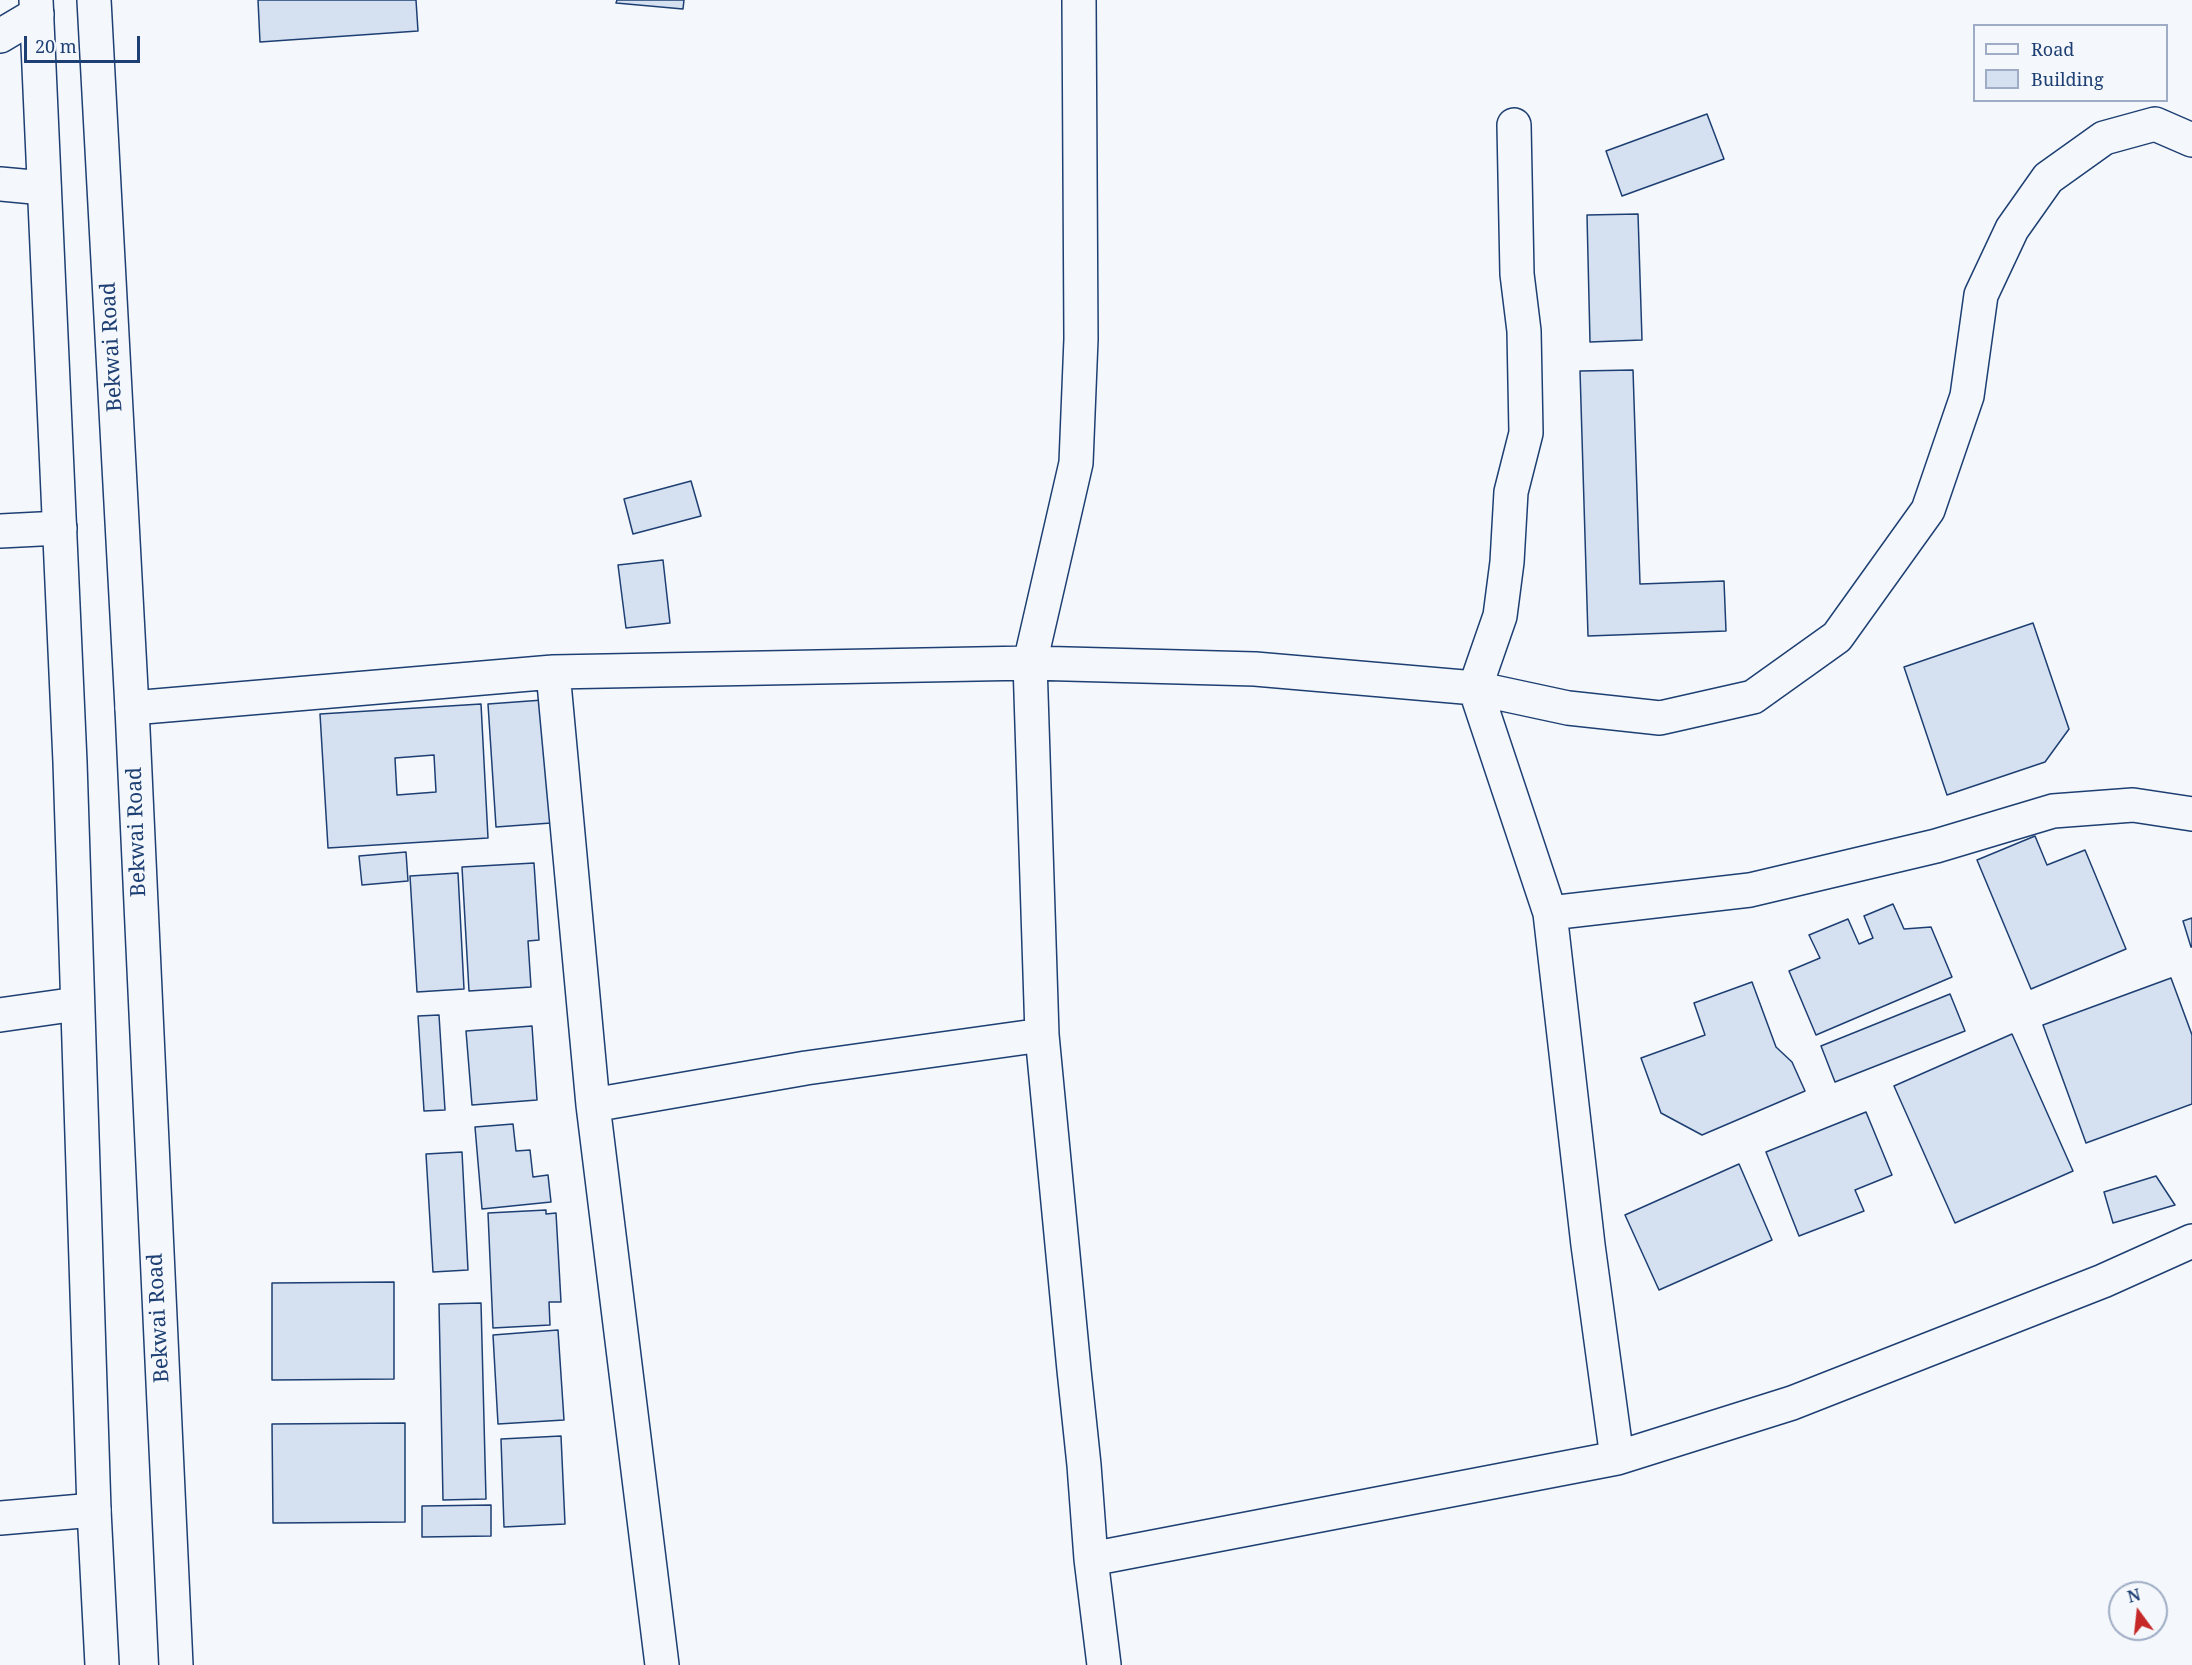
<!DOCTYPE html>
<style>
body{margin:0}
#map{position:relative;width:2192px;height:1665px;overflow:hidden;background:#f4f7fb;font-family:"Noto Serif",serif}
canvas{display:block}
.legend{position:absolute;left:1973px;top:24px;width:195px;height:78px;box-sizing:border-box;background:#f4f7fb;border:2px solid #9eadc5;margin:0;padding:8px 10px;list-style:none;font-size:18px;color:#1d3f73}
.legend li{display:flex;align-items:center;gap:12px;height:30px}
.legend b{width:30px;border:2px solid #9eadc5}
.north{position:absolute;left:2108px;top:1581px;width:60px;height:60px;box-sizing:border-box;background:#f4f7fb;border:2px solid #9eadc5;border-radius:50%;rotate:345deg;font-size:16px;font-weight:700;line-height:24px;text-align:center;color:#1d3f73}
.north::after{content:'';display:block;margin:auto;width:21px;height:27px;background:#c62828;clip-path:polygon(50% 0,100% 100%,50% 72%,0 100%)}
.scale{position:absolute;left:24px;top:36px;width:116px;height:27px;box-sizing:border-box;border:3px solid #1d3f73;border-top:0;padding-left:8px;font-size:18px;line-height:21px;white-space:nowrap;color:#1d3f73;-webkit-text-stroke:4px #f4f7fb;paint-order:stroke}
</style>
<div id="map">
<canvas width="2192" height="1665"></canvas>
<ul class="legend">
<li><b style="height:8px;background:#f4f7fb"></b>Road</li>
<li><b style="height:16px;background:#d5e0f0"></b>Building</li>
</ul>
<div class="north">N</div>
<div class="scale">20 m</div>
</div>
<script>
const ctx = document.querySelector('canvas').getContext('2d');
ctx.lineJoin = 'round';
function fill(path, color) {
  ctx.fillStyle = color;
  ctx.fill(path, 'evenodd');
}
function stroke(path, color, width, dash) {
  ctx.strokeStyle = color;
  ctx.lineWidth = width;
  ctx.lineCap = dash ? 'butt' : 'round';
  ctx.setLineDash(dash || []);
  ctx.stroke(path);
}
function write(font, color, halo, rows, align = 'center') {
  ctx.font = font + ' "Noto Serif",serif';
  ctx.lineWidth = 4.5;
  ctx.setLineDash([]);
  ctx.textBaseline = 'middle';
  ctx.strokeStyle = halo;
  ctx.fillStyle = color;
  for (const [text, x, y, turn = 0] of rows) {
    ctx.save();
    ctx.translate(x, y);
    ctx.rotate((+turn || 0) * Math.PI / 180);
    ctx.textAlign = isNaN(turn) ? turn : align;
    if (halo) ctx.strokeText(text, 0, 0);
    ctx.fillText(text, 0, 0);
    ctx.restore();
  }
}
const building = new Path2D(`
 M258,0H416L418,31L260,42Z
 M617,0H684L683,9L616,3Z
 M1707,114L1724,159L1622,196L1606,151Z
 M1638,214L1642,340L1590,342L1587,215Z
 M1633,370L1640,584L1724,581L1726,631L1588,636L1580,371Z
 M691,481L701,516L633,534L624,499Z
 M663,560L670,623L626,628L618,565Z
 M2033,623L2069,729L2045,762L1947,795L1904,667Z
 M543,700L551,823L496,827L488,704Z
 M481,704L488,838L328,848L320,714ZM434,755L436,792L397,795L395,758Z
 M2035,836L2047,865L2085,850L2126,949L2031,989L1977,860Z
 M406,852L408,881L362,885L359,856Z
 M534,863L539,940L528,941L531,987L469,991L462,867Z
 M458,873L464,989L417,992L410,876Z
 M1893,904L1904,929L1931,927L1952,977L1816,1035L1789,971L1820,958L1809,935L1848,919L1859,944L1873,938L1864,916Z
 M2192,918V947H2191L2183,921Z
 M2171,978L2192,1035V1104L2086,1143L2043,1025Z
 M1752,982L1776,1047L1792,1062L1805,1091L1702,1135L1661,1113L1641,1058L1705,1035L1694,1003Z
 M1950,994L1965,1031L1835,1082L1821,1046Z
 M439,1015L445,1110L424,1111L418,1016Z
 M532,1026L537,1100L472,1105L466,1031Z
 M2012,1034L2073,1171L1955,1223L1894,1086Z
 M1866,1112L1892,1175L1855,1190L1864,1211L1799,1236L1766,1152Z
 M513,1124L516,1151L530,1150L533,1177L548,1175L551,1202L482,1209L475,1127Z
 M462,1152L468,1270L433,1272L426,1154Z
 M1739,1164L1772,1240L1659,1290L1625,1215Z
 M2156,1176L2175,1205L2113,1223L2104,1192Z
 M546,1210V1214L556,1213L561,1302H549L550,1325L493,1328L488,1213Z
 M394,1282V1379L272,1380V1283Z
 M481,1303L486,1499L443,1500L439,1304Z
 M558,1330L564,1420L498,1424L493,1335Z
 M405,1423V1522L273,1523L272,1424Z
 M561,1436L565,1524L504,1527L501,1439Z
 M491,1505V1536L422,1537V1506Z`);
const minor = new Path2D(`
 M1079,0L1081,339L1076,463L1030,663L1042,1035L1074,1370L1084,1465L1091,1559L1104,1665
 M0,36L37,14
 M1514,125L1517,274L1524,331L1526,433L1511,492L1507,562L1500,616L1475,688L1550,913L1588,1245L1617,1458
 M0,184L44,188
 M0,531L60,528
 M553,672L593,1105L662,1665
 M132,708L553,672L1030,663L1255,669L1475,688L1568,708L1660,718L1753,697L1837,637L1928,510L1967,396L1981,295L2012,229L2048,178L2104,138L2155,124L2192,140
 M1550,913L1750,890L1936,846L2053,811L2133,805L2192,814
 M0,1015L77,1004
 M593,1105L806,1068L1042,1035
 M0,1518L94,1510
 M1091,1559L1617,1458L1792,1403L2103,1281L2192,1241`);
const highway = new Path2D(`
 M36,0L70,762L94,1510L102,1665
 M94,0L132,708L176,1665`);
const streetNames = [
 ["Bekwai Road",112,347,-93],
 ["Bekwai Road",137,832,-92],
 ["Bekwai Road",159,1318,-93]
];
fill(building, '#d5e0f0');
stroke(building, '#1d3f73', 1.5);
stroke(minor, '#1d3f73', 36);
stroke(highway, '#1d3f73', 36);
stroke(minor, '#f4f7fb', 33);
stroke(highway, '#f4f7fb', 33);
write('21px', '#1d3f73', '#f4f7fb', streetNames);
</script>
